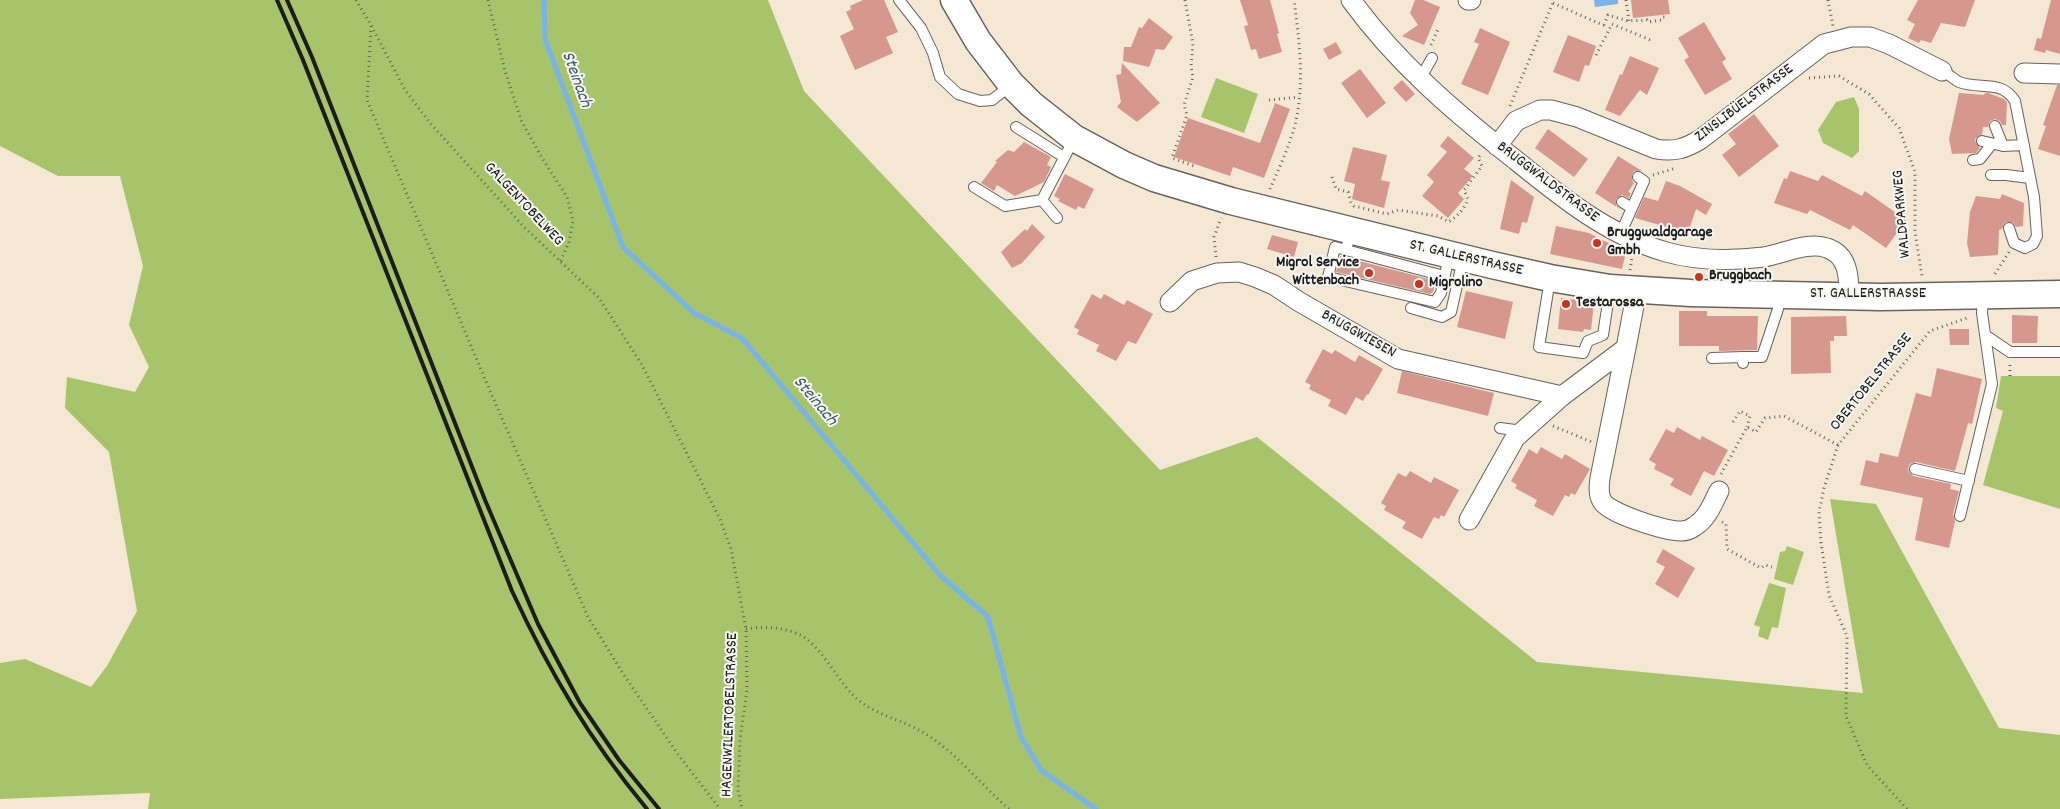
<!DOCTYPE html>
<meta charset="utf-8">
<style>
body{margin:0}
canvas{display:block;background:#f4e7d4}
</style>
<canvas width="2060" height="809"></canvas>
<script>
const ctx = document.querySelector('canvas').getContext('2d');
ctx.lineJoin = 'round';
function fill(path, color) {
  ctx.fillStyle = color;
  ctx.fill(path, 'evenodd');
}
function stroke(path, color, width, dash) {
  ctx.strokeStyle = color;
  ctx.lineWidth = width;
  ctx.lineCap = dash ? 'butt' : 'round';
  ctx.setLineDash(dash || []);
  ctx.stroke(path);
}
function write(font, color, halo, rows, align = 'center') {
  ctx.font = font + ' Dekko,sans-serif';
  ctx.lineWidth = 4;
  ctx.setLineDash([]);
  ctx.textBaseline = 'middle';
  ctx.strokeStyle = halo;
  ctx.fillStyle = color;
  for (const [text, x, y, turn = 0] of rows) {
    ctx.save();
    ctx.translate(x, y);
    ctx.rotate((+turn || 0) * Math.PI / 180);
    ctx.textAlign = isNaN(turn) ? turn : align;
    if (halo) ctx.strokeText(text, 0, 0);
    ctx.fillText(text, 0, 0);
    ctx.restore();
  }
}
const green = new Path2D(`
 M0,0H768L804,91L1160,470L1257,437L1537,662L1863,693L1830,499L1876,504L1999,728L2060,735V809H148L150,793L0,799V663L25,659L91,687L107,666L137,611L109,452L65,408L67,377L135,392L149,367L129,325L143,266L120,176H58L0,146Z
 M1216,78L1258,94L1244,133L1201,117Z
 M1854,97L1859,109V151L1852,158L1823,143L1818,130L1836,102Z
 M2001,376H2060V509L1983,485L2003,411L1996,408Z
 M1787,546L1804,552L1793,585L1774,579L1780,552L1785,551Z
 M1769,583L1786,588L1778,628L1772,627L1768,640L1758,636L1760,627L1754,625Z`);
const water = new Path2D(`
 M1594,0H1618V4L1595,7Z`);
const stream = new Path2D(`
 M544,0L545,39L623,247L694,313L742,338L939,574L988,617L1021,737L1041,770L1096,809`);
const building = new Path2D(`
 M863,0H884L898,32L886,37L893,53L855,70L840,36L854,29L846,12L851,9L850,6Z
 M1240,0H1270L1279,33L1277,34L1282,52L1259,59L1256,49L1251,50L1244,26L1248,25Z
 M1415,0H1423L1440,7L1424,45L1402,36L1418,25L1410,13Z
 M1631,0H1668L1670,14L1633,18Z
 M1918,0H1975L1965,27L1941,23L1931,43L1921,40L1919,43L1908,38L1915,24L1907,20Z
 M2051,0H2060V54L2046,50L2045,53L2034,50L2037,38L2041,39Z
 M1149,18L1173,37L1164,50L1156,49L1149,67L1123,61L1124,47H1131L1139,27L1142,28Z
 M1704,22L1726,59L1722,62L1732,79L1705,95L1684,60L1689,57L1678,38Z
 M1480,28L1510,42L1488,95L1461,84L1479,44L1474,42Z
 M1568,35L1596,46L1589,66L1585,65L1579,82L1553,72Z
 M1336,42L1342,53L1329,60L1323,49Z
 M1630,56L1659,68L1647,95L1640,90L1620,116L1605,110L1620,74L1622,75Z
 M1122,63L1160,103L1137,122L1117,107L1121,102L1116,75L1121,74Z
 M1360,69L1386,103L1367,118L1341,83Z
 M1402,80L1415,94L1406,102L1393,88Z
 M2057,85H2060V156L2038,149L2046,126L2043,125Z
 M1959,93L1984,95L1985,93H1988L2004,99L2007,102L2006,125H2002L2000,121L1995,119L1990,121L1988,127H1983L1982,134L1975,139L1976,143L1980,148L1976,153L1952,154L1949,139Z
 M1275,103L1290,109L1264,178L1233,167L1230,176L1174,157L1188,118L1260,143Z
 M1754,114L1779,146L1739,177L1722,155L1736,144L1728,134Z
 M1548,129L1588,159L1574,177L1535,148Z
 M1448,136L1474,158L1464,169L1473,176L1458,193L1464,199L1448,218L1422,196L1434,182L1427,175L1447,152L1440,146Z
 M1024,142L1051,157L1047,165L1051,167L1044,182L1015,196L997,185L994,191L981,183L997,162L995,161L1008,150L1014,152Z
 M1353,147L1387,155L1381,180L1390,182L1384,208L1352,199L1355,184L1344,181Z
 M1618,156L1642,171H1635L1632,174V180L1634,183L1628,192L1631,193L1629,198L1622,195L1616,199V206L1623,211L1595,193Z
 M1790,171L1818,181L1822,175L1862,196L1865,191L1906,220L1886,248L1853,225L1850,230L1810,210L1807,214L1774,203L1784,178L1787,179Z
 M1065,174L1094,189L1084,209L1078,206L1076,210L1058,201L1060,199L1054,196Z
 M1511,180L1534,197L1527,223L1522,222L1519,234L1500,229Z
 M1666,181L1680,186L1712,204L1706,215L1696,209L1688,233L1635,218L1644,197L1658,201Z
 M2002,194L2024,203L2023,226L2016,227L2013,223L2006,222L2004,224L2002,229L1999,230L1998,255L1970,257L1967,243L1970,212L1976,196L2000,199Z
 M1032,224L1045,237L1022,263L1012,268L1001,252L1025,229L1027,231Z
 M1556,226L1589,233L1626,252L1622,269L1550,254Z
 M1272,235L1298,242L1294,257L1267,249Z
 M1340,256L1436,281L1433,292L1430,294L1336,272Z
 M1466,291L1513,302L1505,339L1457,327Z
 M1092,294L1101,299L1104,294L1124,305L1127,300L1153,314L1136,344L1128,341L1116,361L1096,351L1099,345L1077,334L1079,330L1074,327Z
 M1561,298L1594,302L1591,330L1584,329L1583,332L1558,329Z
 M1679,311H1707V316H1758L1757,350L1719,351V346H1679Z
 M2012,315L2038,316L2037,343H2012Z
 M1846,316L1847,336H1834V341H1830L1831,373L1791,374V317Z
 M1949,329H1969V345H1950Z
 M1323,349L1332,354L1335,350L1355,362L1359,355L1383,369L1368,395L1367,394L1363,401L1356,397L1346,415L1328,406L1331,400L1309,389L1311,385L1305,382Z
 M1937,368L1982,379L1972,424L1968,423L1955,471L1916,462L1910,464L1908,468L1909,472L1913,476L1951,484L1950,489L1959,491L1953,514L1955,521L1949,548L1915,540L1923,498L1860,485L1866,460L1878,463L1880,453L1898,457L1916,393L1931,397Z
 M1402,371L1494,393L1488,416L1397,393Z
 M1677,427L1700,440L1702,436L1728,450L1714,476L1704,471L1691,496L1670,485L1674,479L1654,469L1656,464L1649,460L1666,429L1674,433Z
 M1541,447L1562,459L1565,454L1590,469L1575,495L1571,493L1569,497L1565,495L1553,516L1534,506L1537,500L1515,488L1517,485L1511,481L1529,449L1537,454Z
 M1410,471L1431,483L1434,477L1459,490L1444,517L1441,515L1439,519L1434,517L1422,539L1402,528L1406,522L1384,510L1386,506L1381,503L1398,473L1406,477Z
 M1663,549L1695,568L1678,598L1655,584L1665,567L1656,562Z`);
const path = new Path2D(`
 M356,0L371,25L405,90L430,123L524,227L599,298L642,365L720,519L731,549L746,629L747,689L740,740L738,790L742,809
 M488,0L505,71L521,120L542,158L567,197L573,221L569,242L560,262
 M1185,0L1193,44L1191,67L1193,77L1184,105L1187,115L1172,158L1194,166
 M1626,0L1629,21
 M1828,0L1833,26
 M1553,3L1605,26
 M1604,25L1608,15L1628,21L1647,20L1648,22L1661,20L1663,17H1668
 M371,26L367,100L485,379L588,617L624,675L677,753L720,809
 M1431,45L1439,27
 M1596,55L1612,24L1653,41
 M1809,78L1839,76L1869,94L1899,128L1915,172V232L1922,276
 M1269,100L1299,97
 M1510,106L1554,0
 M1653,175L1676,168
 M1332,177L1336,189L1348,192L1351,202L1354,206L1387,214L1398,210L1438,216L1449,222C1458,215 1464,210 1468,199L1464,190L1482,166L1478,158L1481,154
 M1270,189C1280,166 1292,141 1297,116C1304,78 1299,38 1294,0
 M1216,257L1214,237L1221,218
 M1630,270L1632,257
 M1995,274L2009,252
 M2010,376V363
 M1733,422L1740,411L1750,416L1747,427
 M1553,426L1592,442
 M1721,474L1747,427L1756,432L1765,418L1784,416L1838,445
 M1722,522L1726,524L1727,549L1761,568L1765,565L1772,567
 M746,629C764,626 781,627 798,634C818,642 836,677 851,693C871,715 900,718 924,733C957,753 980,784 1009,809
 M1907,809L1867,765L1846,716L1847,636L1829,595L1821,543L1819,512L1824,488L1838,445L1930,331L1967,318`);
const lane = new Path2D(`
 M899,0L921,28L933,53L940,77L958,94L980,101L992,100L1011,85
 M1942,71C1949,74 1953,79 1959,82C1980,90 2001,79 2015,101L2034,197L2037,236L2033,244L2025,248L2014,243L2009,228
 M1420,79L1432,58
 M1995,126L2003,146
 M1016,127L1064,157
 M1982,141L2003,146L2024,145
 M1973,160L1980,159L1992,144
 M1991,175H2006L2030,178
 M974,187L1005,206L1042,200L1074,139
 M1042,200L1057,218
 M1622,202L1632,208
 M1351,231L1346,250L1335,247L1328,277L1435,302L1441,293L1449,256
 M1620,235L1644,181L1638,177
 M1346,250L1444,276
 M1550,279L1539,347L1583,353L1588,341L1603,335L1610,289
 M1411,308L1442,317L1451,312L1463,259
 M1985,335L2010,352H2060
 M1712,358L1743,357
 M1743,363V357H1762L1778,309L1780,295
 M1500,428L1523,431
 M1915,469L1969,481
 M1960,516L1992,384L1982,313L1983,296`);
const street = new Path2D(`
 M1351,0C1396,62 1453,111 1513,158C1560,196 1607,235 1666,252C1698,261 1732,261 1764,257C1783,254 1808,241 1827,248C1848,255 1849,276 1849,295
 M1468,0H1471
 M2024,73L2060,74
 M1497,146L1516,121L1540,110H1551L1577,117L1656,149C1674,152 1685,149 1701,139L1824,44L1836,41L1851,37H1870L1889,44L1942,71
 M1170,302L1192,281L1217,273L1239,272L1255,277L1274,285L1298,301L1398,359L1562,396L1626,348L1637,290
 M1626,348L1600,478C1599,486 1598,494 1602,501C1609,514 1666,531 1681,531C1685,531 1691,529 1695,526C1707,519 1713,503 1719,491
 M1469,520L1515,438L1562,396`);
const secondary = new Path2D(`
 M954,0L978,41L1011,84L1031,104L1074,138L1124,165L1154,178L1231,201L1492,265L1550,278L1610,288L1691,293L1881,297L2060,294`);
const rail = new Path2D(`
 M277,0L303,60L512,591C550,673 589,739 647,809
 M287,0L312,57L485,500L538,624L580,703L619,760L659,809`);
const markers = [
 [1597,243,5,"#c8321e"],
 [1369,273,5,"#c8321e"],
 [1699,277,5,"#c8321e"],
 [1419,284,5,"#c8321e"],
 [1566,304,5,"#c8321e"]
];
const streetNames = [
 ["ZINSLIBÜELSTRASSE",1745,104,-37],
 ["BRUGGWALDSTRASSE",1547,183,37],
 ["GALGENTOBELWEG",523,205,47],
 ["WALDPARKWEG",1903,214,-95],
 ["ST. GALLERSTRASSE",1466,259,13],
 ["ST. GALLERSTRASSE",1868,295],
 ["BRUGGWIESEN",1358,335,29],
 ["OBERTOBELSTRASSE",1872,383,-51],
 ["HAGENWILERTOBELSTRASSE",731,715,-88]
];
const poiNames = [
 ["Bruggwaldgarage",1607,234],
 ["Gmbh",1607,252],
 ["Migrol Service",1359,264,"right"],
 ["Wittenbach",1359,282,"right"],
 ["Bruggbach",1709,277],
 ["Migrolino",1429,284],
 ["Testarossa",1576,304]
];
const waterNames = [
 ["Steinach",575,80,70],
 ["Steinach",814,402,50]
];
fill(green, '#a8c46a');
fill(water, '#78b3e9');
stroke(stream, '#78b3e9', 5);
fill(building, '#d6978e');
stroke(lane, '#68635c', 12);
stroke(street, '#68635c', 21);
stroke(secondary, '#68635c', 29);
stroke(path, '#68635c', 3, [1, 4]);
stroke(lane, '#fff', 10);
stroke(street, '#fff', 19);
stroke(secondary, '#fff', 26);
stroke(rail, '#1c1c1c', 4);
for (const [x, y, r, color] of markers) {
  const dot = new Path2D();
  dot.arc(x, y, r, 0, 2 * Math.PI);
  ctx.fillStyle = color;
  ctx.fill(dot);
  stroke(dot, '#f6f6f2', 2);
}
write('16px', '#1c1c1c', '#f6f6f2', streetNames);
write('bold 16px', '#1c1c1c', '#f6f6f2', poiNames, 'left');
write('italic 18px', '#41586e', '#f6f6f2', waterNames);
</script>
